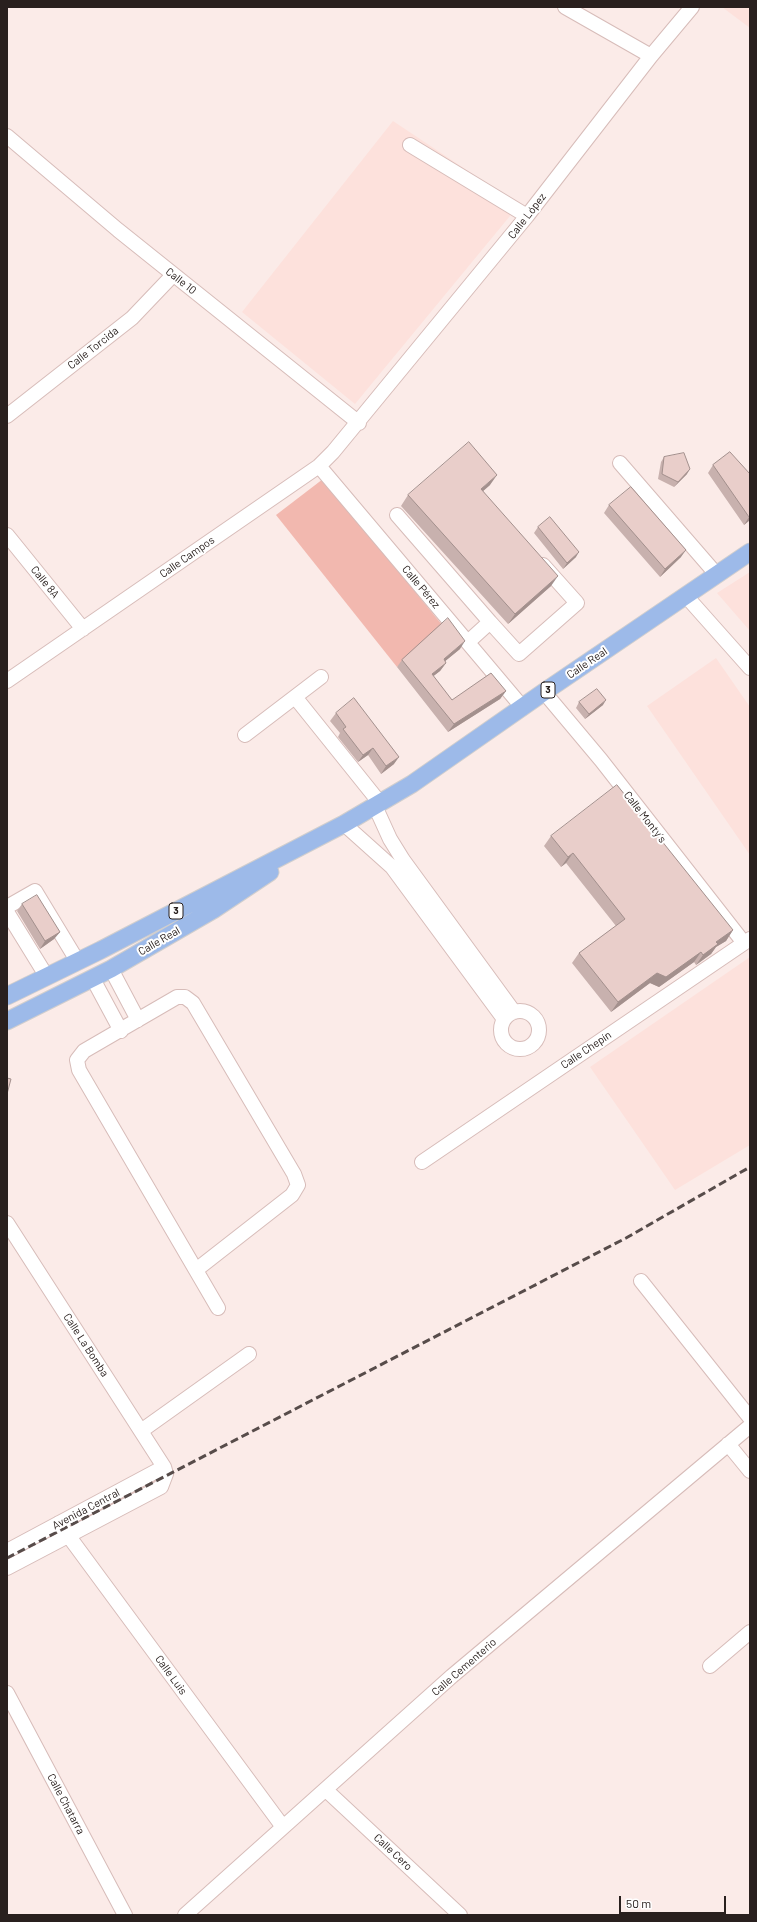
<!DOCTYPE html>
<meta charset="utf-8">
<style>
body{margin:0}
#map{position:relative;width:757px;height:1922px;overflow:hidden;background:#fbebe8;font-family:Barlow,sans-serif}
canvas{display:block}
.frame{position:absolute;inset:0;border:8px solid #29201e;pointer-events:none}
.scale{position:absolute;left:619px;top:1896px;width:107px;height:18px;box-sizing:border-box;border:2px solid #29201e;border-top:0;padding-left:5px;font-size:12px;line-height:14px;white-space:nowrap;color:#29201e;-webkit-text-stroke:3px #fff;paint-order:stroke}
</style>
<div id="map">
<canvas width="757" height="1922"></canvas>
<div class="frame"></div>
<div class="scale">50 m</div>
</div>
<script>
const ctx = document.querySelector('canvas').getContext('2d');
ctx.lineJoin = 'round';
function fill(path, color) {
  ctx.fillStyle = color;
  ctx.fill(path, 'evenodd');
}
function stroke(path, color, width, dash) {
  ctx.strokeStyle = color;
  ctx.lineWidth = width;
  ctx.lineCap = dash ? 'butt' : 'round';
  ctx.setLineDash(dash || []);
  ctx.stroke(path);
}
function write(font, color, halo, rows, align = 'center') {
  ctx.font = font + ' Barlow,sans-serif';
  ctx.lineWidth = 4;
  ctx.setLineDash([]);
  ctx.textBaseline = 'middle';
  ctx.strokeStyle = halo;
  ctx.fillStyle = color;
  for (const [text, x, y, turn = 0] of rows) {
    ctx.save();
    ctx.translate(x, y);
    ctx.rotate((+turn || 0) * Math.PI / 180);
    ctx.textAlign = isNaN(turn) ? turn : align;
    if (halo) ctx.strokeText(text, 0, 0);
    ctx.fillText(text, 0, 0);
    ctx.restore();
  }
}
const built = new Path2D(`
 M722,7H750V28Z
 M393,121L519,205L355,404L242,312Z
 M750,572V631L717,593Z
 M716,658L750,707V855L647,706Z
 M750,957V1145L675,1190L590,1067Z`);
const green = new Path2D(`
 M323,479L443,626L397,667L276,515Z`);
const minor = new Path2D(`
 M565,7L651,56
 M7,136L118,230L359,423
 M410,145L527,216
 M7,416L132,318L173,275
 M620,463L717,575
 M319,466L523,708
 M397,515L490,622
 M7,535L83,629
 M686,596L750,668
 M468,642L490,622L519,654L577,603L543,565
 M7,681L319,466L333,452L527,216L651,56L692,7
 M544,692L601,760L744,943
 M295,697L380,803
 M245,735L321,677
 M375,806L390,839L403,860L514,1012
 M344,824L392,867L504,1019
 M7,907L35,891L78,962
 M7,912L47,977
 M111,969L138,1020
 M93,979L121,1031
 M501 1030a19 19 0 1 1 38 0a19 19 0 1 1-38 0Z
 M422,1162L750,939
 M7,1223L164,1467L166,1474L161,1487L7,1568
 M196,1270L292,1195L298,1185L294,1174L193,1003L185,997H177L84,1051L77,1060L79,1070L218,1308
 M641,1281L750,1418
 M141,1431L249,1354
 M728,1444L750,1471
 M59,1523L283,1827
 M7,1551L164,1467
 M710,1666L750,1632
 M7,1693L125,1915
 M326,1790L460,1915
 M185,1915L452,1676L750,1426`);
const major = new Path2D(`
 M7,996L101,950L344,824L412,784L544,692L750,552
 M7,1021L111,969L213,910L270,872`);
const rail = new Path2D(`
 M7,1558L626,1238L750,1167`);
const wall = new Path2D(`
 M730,452L750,520L744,525L708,473L713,465Z
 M664,457L687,474L674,487L658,479L661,462Z
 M490,485L483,491L551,586L508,624L401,506L408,495Z
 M609,505L681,557L660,577L604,513Z
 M538,527L576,557L563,569L534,533Z
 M460,649L445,661L446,663L440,671L433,676L452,700L506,691L500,699L448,732L397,667L402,660Z
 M579,702L603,705L585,719L576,708Z
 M336,713L394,764L381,774L368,755L358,762L338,737L340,733L330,721Z
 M551,836L733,930L726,941L716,947L711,954L696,965L694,962L659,987L650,983L611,1012L572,963L579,953L616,926L566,863L561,867L544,846Z
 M22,904L60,932L54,939L40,949L17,911Z`);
const shadedWall = new Path2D(`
 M690,469L687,474L674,487L678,482Z
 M497,475L490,485L474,499L481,489Z
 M750,516V520L744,525L749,517Z
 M686,550L681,557L660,577L665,569Z
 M579,552L576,557L563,569L567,563Z
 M558,576L551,586L508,624L515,614Z
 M465,641L460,649L438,667L444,659Z
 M446,663L440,671L426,682L432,674Z
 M506,691L500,699L448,732L454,724Z
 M606,700L603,705L585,719L589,714Z
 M373,748L368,755L358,762L363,755Z
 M399,757L394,764L381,774L386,766Z
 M573,853L566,863L561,867L568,857Z
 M733,930L726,941L716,947L711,954L696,965L703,955L716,942Z
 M60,932L54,939L40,949L45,941Z
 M701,952L694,962L659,987L650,983L611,1012L618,1002L657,973Z`);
const building = new Path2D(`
 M469,442L497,475L481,489L558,576L515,614L408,495Z
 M730,452L750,474V516L749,517L713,465Z
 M684,453L690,469L678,482L662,474L664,457Z
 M631,487L686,550L665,569L609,505Z
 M550,517L579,552L567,563L538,527Z
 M448,618L465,641L444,659L446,663L432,674L452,700L491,673L506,691L454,724L402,660Z
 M597,689L606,700L589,714L579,702Z
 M354,698L399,757L386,766L373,748L363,755L343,729L346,727L336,713Z
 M617,785L733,930L716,942L718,944L703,955L701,952L666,977L657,973L618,1002L579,953L625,919L573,853L568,857L551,836Z
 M37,895L60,932L45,941L22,904Z
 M7,1078L11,1079L7,1094Z`);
const shields = [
 [548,690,14],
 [176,911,14]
];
const shieldNames = [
 ["3",548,690],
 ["3",176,911]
];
const streetNames = [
 ["Calle López",527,216,-52],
 ["Calle 10",181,281,38],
 ["Calle Torcida",93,348,-38],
 ["Calle Campos",187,557,-35],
 ["Calle 8A",45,582,51],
 ["Calle Pérez",421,587,50],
 ["Calle Real",587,663,-34],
 ["Calle Monty´s",645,817,52],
 ["Calle Real",159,941,-30],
 ["Calle Chepín",586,1050,-34],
 ["Calle La Bomba",86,1345,57],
 ["Avenida Central",86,1509,-28],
 ["Calle Cementerio",464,1667,-41],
 ["Calle Luis",171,1675,54],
 ["Calle Chatarra",66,1804,62],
 ["Calle Cero",393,1852,43]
];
fill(built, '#fde1dc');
fill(green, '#f2b8af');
stroke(minor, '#d7bcb9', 16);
stroke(major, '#d0cece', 19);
stroke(minor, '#fff', 14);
stroke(major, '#9dbae9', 17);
stroke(rail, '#574c4a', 3, [8, 4]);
fill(wall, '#c8b1ae');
fill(shadedWall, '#a3908d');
fill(building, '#e9ceca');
stroke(building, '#a3908d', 1);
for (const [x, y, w] of shields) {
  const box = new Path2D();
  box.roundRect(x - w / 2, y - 8, w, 16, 3);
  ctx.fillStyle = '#fff';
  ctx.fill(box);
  stroke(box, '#29201e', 1);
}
write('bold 10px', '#29201e', null, shieldNames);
write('11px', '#29201e', '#fff', streetNames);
</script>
